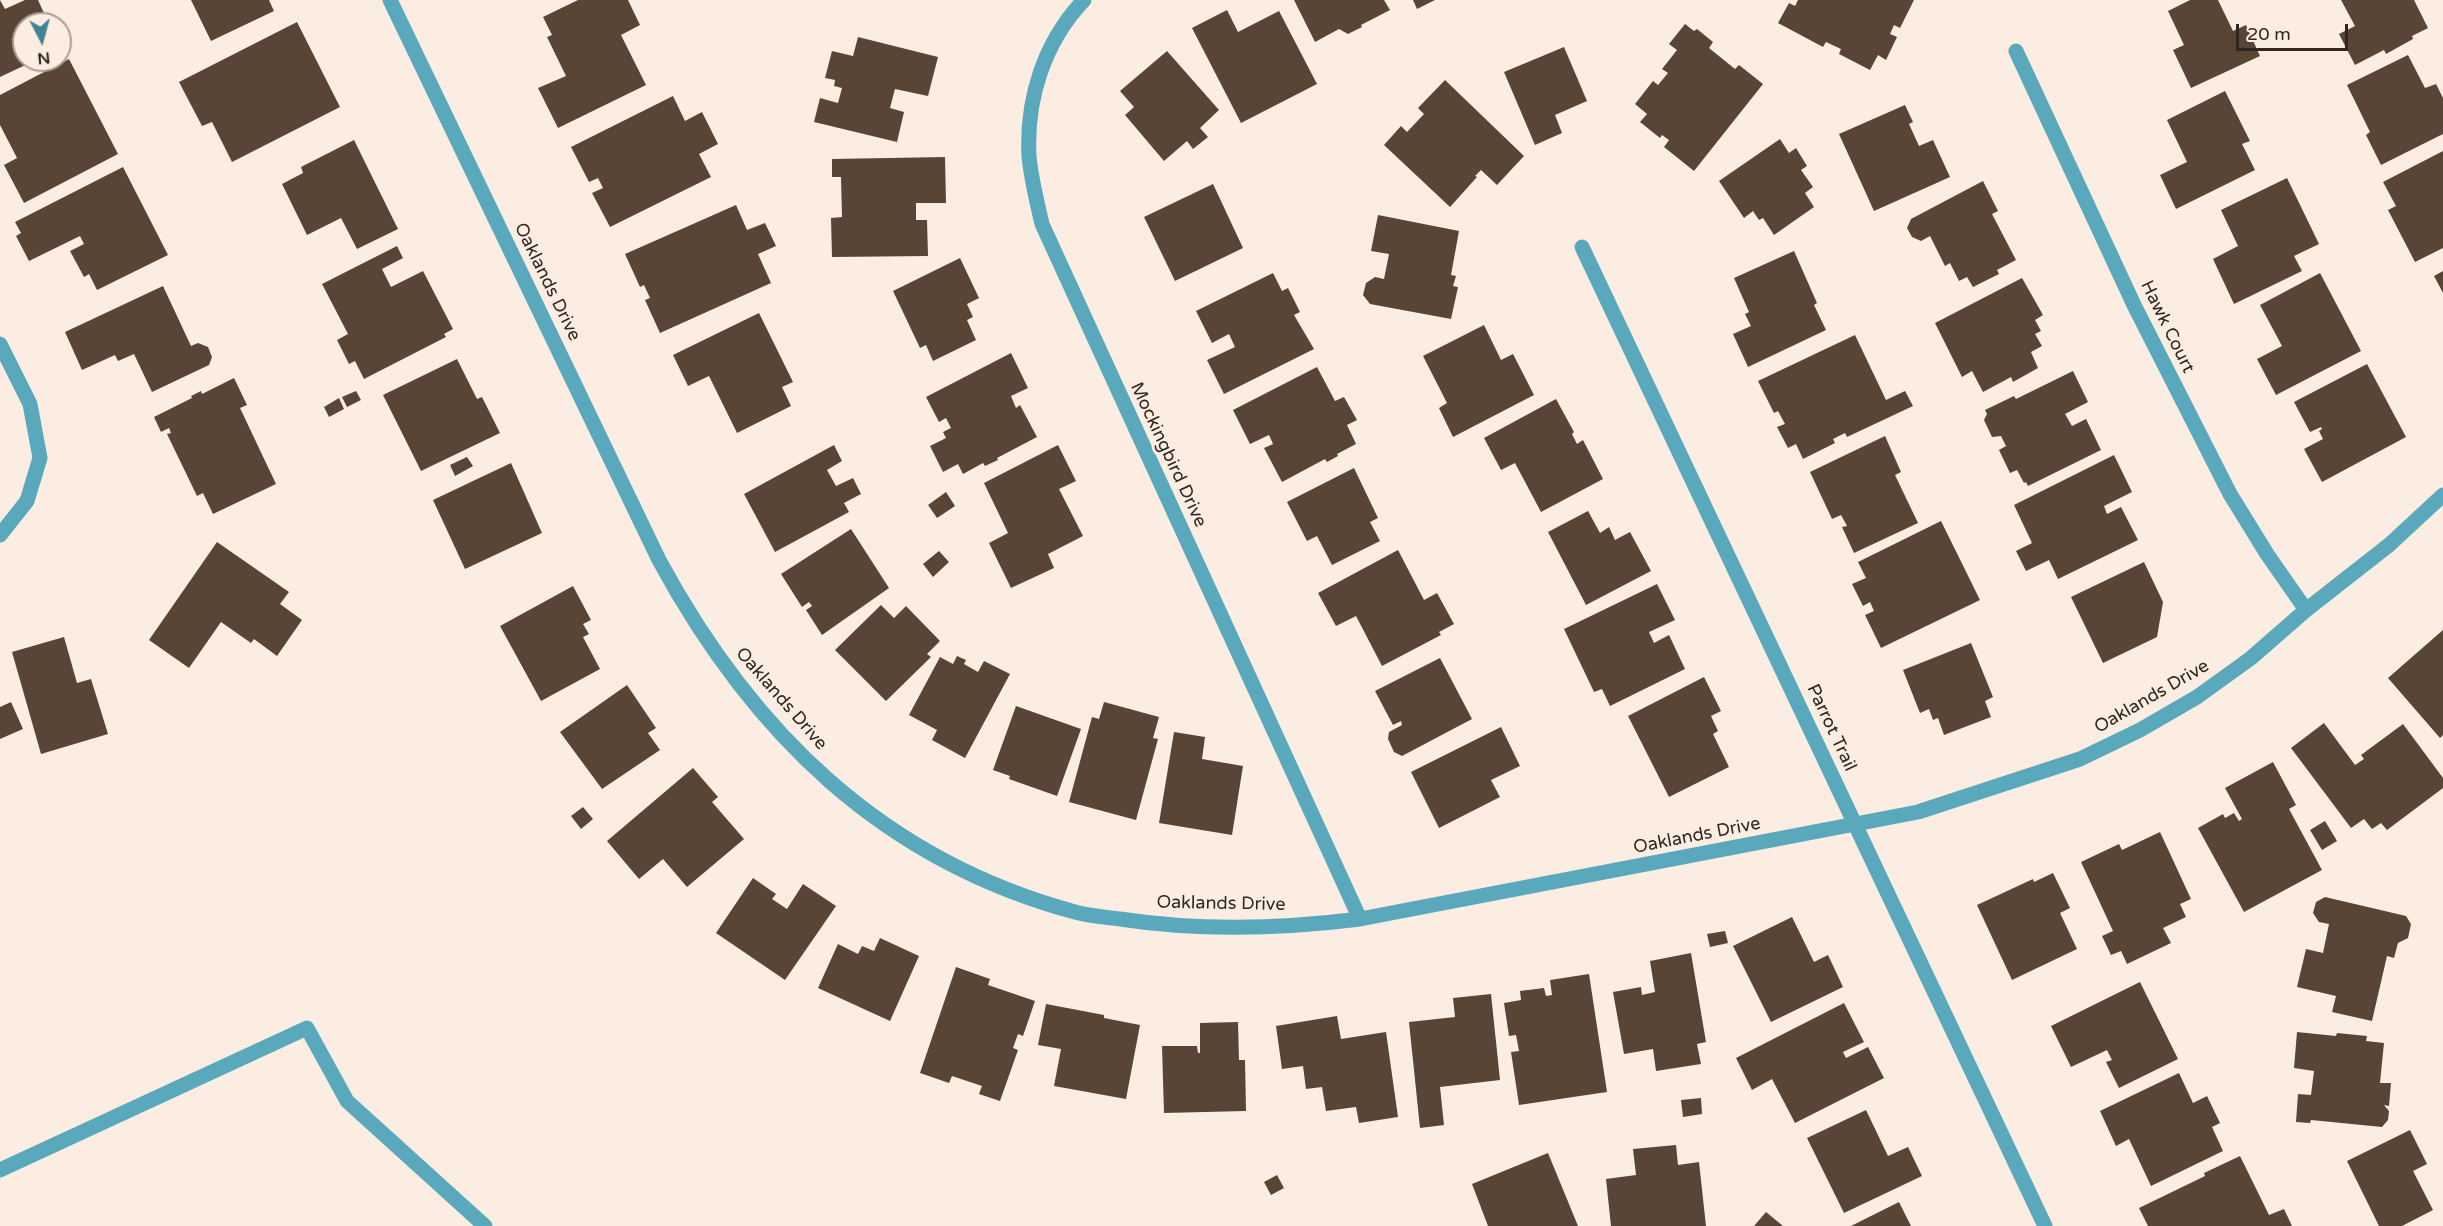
<!DOCTYPE html>
<style>
body{margin:0}
#map{position:relative;width:2443px;height:1226px;overflow:hidden;background:#fcede2;font-family:"Varela Round",sans-serif}
canvas{display:block}
.north{position:absolute;left:12px;top:12px;width:60px;height:60px;box-sizing:border-box;background:#fcede2;border:2px solid #aa9e94;border-radius:50%;rotate:174deg;font-size:16px;font-weight:700;line-height:24px;text-align:center;color:#302720}
.north::after{content:'';display:block;margin:auto;width:21px;height:27px;background:#418495;clip-path:polygon(50% 0,100% 100%,50% 72%,0 100%)}
.scale{position:absolute;left:2236px;top:24px;width:112px;height:27px;box-sizing:border-box;border:3px solid #302720;border-top:0;padding-left:8px;font-size:18px;line-height:21px;white-space:nowrap;color:#302720;-webkit-text-stroke:4px #fcede2;paint-order:stroke}
</style>
<div id="map">
<canvas width="2443" height="1226"></canvas>
<div class="north">N</div>
<div class="scale">20 m</div>
</div>
<script>
const ctx = document.querySelector('canvas').getContext('2d');
ctx.lineJoin = 'round';
function fill(path, color) {
  ctx.fillStyle = color;
  ctx.fill(path, 'evenodd');
}
function stroke(path, color, width, dash) {
  ctx.strokeStyle = color;
  ctx.lineWidth = width;
  ctx.lineCap = dash ? 'butt' : 'round';
  ctx.setLineDash(dash || []);
  ctx.stroke(path);
}
function write(font, color, halo, rows, align = 'center') {
  ctx.font = font + ' "Varela Round",sans-serif';
  ctx.lineWidth = 6;
  ctx.setLineDash([]);
  ctx.textBaseline = 'middle';
  ctx.strokeStyle = halo;
  ctx.fillStyle = color;
  for (const [text, x, y, turn = 0] of rows) {
    ctx.save();
    ctx.translate(x, y);
    ctx.rotate((+turn || 0) * Math.PI / 180);
    ctx.textAlign = isNaN(turn) ? turn : align;
    if (halo) ctx.strokeText(text, 0, 0);
    ctx.fillText(text, 0, 0);
    ctx.restore();
  }
}
const building = new Path2D(`
 M0,0L5,9L25,0H38L49,24H24V60H36L0,77Z
 M191,0H269L274,11L211,41Z
 M578,0H628L640,25L621,35L646,85L558,128L538,88L566,76L547,37L552,35L543,17Z
 M1294,0H1384L1390,10L1361,25L1362,27L1348,34L1339,29L1315,42Z
 M1413,0H1435L1417,9Z
 M1798,0H1914L1900,28L1894,25L1890,34L1897,37L1886,60L1878,55L1870,70L1839,54L1841,49L1826,42L1823,47L1778,23L1789,3L1795,6Z
 M2190,0H2218L2233,31L2246,25L2260,56L2191,88L2173,50L2184,45L2168,11Z
 M2341,0H2414L2428,28L2412,36L2413,39L2386,54L2384,50L2355,65L2339,34L2355,26Z
 M1227,10L1238,32L1279,11L1317,84L1241,123L1192,28Z
 M297,22L340,107L232,162L212,122L202,126L179,82Z
 M1685,24L1694,31L1697,29L1713,42L1709,48L1735,69L1739,65L1763,84L1694,171L1664,147L1669,140L1662,135L1660,138L1640,122L1647,114L1635,104L1653,81L1658,85L1668,73L1662,69L1677,50L1669,44Z
 M858,37L938,57L928,96L895,89L890,108L904,112L897,142L814,122L820,98L838,103L842,88L834,86L835,80L825,78L832,51L853,56Z
 M1564,47L1587,101L1555,115L1562,133L1535,145L1504,72Z
 M1167,51L1219,110L1200,128L1208,137L1193,149L1187,141L1164,161L1125,115L1134,107L1120,91Z
 M2408,55L2425,88L2436,84L2443,98V134L2381,165L2366,135L2370,132L2347,85Z
 M69,59L118,154L24,203L4,165L17,158L0,125V95Z
 M1445,80L1524,156L1497,185L1481,170L1475,176L1477,177L1450,207L1384,145L1401,126L1407,132L1424,114L1418,108Z
 M2225,91L2250,141L2242,144L2255,170L2176,209L2160,175L2187,162L2167,120Z
 M673,96L685,121L702,112L718,144L699,154L711,177L610,227L592,193L603,188L598,178L589,182L571,147Z
 M1905,105L1913,122L1909,124L1919,146L1933,140L1950,177L1874,211L1839,134Z
 M1780,139L1789,153L1796,148L1807,166L1801,170L1813,187L1805,193L1814,207L1774,235L1763,218L1759,220L1753,211L1744,218L1719,181Z
 M354,140L398,229L357,249L341,218L307,235L282,184L303,173L301,167Z
 M2443,151V248L2415,262L2388,210L2396,206L2383,182Z
 M945,157L946,203H916V220H927L928,256L832,257L831,218L842,217L841,177H832V159Z
 M123,167L168,255L97,290L89,274L84,277L70,251L84,244L80,236L29,261L16,236L21,233L15,222Z
 M2287,178L2319,244L2294,256L2302,271L2234,304L2213,259L2238,246L2221,210Z
 M1983,181L1998,211L1992,214L2016,260L1997,270L1999,274L1973,287L1967,277L1959,281L1950,263L1945,266L1930,236L1921,241L1912,237L1907,228L1911,219Z
 M1213,184L1243,248L1175,281L1144,217Z
 M736,205L747,230L765,223L776,246L758,254L771,283L660,333L645,300L650,298L644,285L640,287L625,254Z
 M1378,215L1459,231L1451,275L1456,276L1453,286L1458,287L1451,319L1370,304L1363,295L1366,283L1375,277L1384,279L1389,254L1371,251Z
 M397,246L403,258L382,269L391,287L423,271L453,329L444,334L446,337L364,379L355,361L349,364L337,340L348,334L322,284Z
 M1794,251L1817,303L1814,305L1826,330L1748,367L1733,334L1751,326L1745,314L1749,312L1734,278Z
 M960,258L979,298L967,304L973,317L967,320L976,340L933,361L926,345L920,348L893,291Z
 M2443,271V293L2434,276Z
 M1273,273L1282,291L1288,288L1300,312L1294,315L1314,349L1224,394L1207,360L1235,347L1229,334L1212,343L1196,311Z
 M2320,273L2361,351L2276,395L2257,359L2282,346L2260,305Z
 M2022,278L2043,315L2035,320L2041,331L2035,334L2042,346L2031,352L2038,368L2013,382L2011,377L1983,392L1972,371L1962,377L1935,323Z
 M163,286L191,346L198,343L208,347L212,357L209,365L152,392L134,354L118,361L115,355L82,370L65,332Z
 M759,313L793,382L782,387L791,406L737,433L709,376L688,386L673,355Z
 M1484,325L1501,360L1513,354L1534,395L1453,437L1439,408L1447,403L1423,356Z
 M1855,335L1886,400L1905,391L1913,406L1847,437L1845,433L1833,439L1835,443L1803,459L1796,444L1788,448L1777,427L1785,424L1778,411L1774,413L1758,381Z
 M1011,353L1028,388L1011,396L1016,408L1020,405L1037,437L997,458L998,460L985,466L983,463L963,474L958,464L943,472L930,446L946,438L943,432L951,428L946,418L939,422L926,397Z
 M457,359L477,399L482,397L500,433L421,471L383,395Z
 M2367,364L2406,437L2322,482L2304,449L2323,439L2319,431L2322,429L2321,427L2310,432L2294,402Z
 M1317,367L1335,401L1344,397L1357,420L1347,425L1356,444L1337,454L1338,456L1327,462L1325,459L1282,482L1264,448L1273,444L1269,435L1250,444L1233,410Z
 M2073,371L2088,402L2065,414L2072,426L2086,419L2101,450L2028,486L2026,482L2024,483L2017,470L2010,473L1999,450L2006,446L2001,436L1992,437L1984,420L1987,414L1985,410L2014,396L2016,399Z
 M234,378L247,405L240,408L276,484L213,514L203,493L197,496L167,434L171,433L169,428L161,432L154,417L192,398L191,396L201,391L202,394Z
 M356,391L361,400L347,407L342,397Z
 M339,398L344,409L329,417L324,407Z
 M1556,399L1574,432L1572,434L1577,444L1583,440L1603,479L1541,512L1515,463L1501,470L1484,438Z
 M1885,436L1901,472L1895,475L1918,523L1854,553L1842,527L1847,526L1841,515L1832,519L1810,472Z
 M834,445L842,461L827,470L836,486L853,478L861,494L844,503L849,512L775,552L744,494Z
 M1058,445L1076,481L1059,489L1083,536L1048,554L1054,568L1011,588L989,543L1008,533L984,483Z
 M2114,455L2132,492L2104,506L2107,514L2121,507L2138,540L2058,579L2049,560L2026,571L2016,551L2032,543L2014,505Z
 M467,457L473,466L455,476L450,465Z
 M511,463L542,533L465,569L433,500Z
 M1354,468L1378,518L1370,522L1380,541L1332,565L1317,536L1307,541L1287,502Z
 M946,492L955,506L937,518L928,505Z
 M1588,511L1600,533L1609,527L1615,540L1630,532L1651,571L1586,605L1548,532Z
 M1941,521L1980,600L1881,648L1865,615L1874,611L1870,602L1863,606L1852,584L1866,578L1858,562Z
 M851,529L889,588L822,635L806,610L812,606L809,602L802,607L781,574Z
 M217,542L289,592L280,604L302,620L277,656L254,639L251,643L221,622L189,668L149,640Z
 M1398,550L1424,600L1437,593L1454,624L1439,632L1441,635L1382,666L1356,616L1336,626L1318,593Z
 M939,551L949,562L933,577L923,564Z
 M2144,562L2163,602L2157,637L2103,663L2071,597Z
 M1657,584L1675,620L1649,632L1654,643L1669,635L1685,669L1610,706L1602,689L1594,692L1564,629Z
 M573,586L591,620L583,624L589,634L583,637L600,669L541,701L500,626Z
 M881,605L894,618L906,606L940,641L927,654L931,657L886,701L835,650Z
 M2443,630V735L2440,738L2388,678Z
 M64,637L77,683L91,679L108,734L41,754L12,652Z
 M1971,643L1993,697L1985,701L1991,717L1944,735L1938,718L1933,720L1929,709L1920,713L1903,670Z
 M957,656L966,660L964,664L978,672L984,661L1010,674L965,758L932,740L937,730L909,715L940,657L953,664Z
 M1440,658L1472,719L1402,756L1394,752L1388,739L1389,732L1402,725L1401,721L1393,725L1375,691Z
 M1704,677L1721,711L1711,716L1718,731L1713,734L1729,767L1669,797L1628,716Z
 M627,685L656,728L648,733L660,750L602,789L560,732Z
 M11,702L23,729L0,739V707Z
 M1104,702L1159,717L1153,738L1158,739L1136,820L1069,802L1092,717L1099,719Z
 M1016,706L1081,729L1057,796L1009,779L1010,776L993,770Z
 M2324,723L2355,765L2364,759L2361,755L2403,724L2443,778V788L2387,830L2381,823L2372,829L2364,819L2351,828L2291,748Z
 M1501,727L1520,766L1491,780L1500,797L1439,828L1411,772Z
 M1174,732L1205,737L1202,759L1243,766L1232,835L1159,823Z
 M2273,762L2296,805L2289,809L2322,870L2244,912L2198,828L2223,814L2225,818L2234,813L2239,821L2242,819L2225,788Z
 M693,768L718,797L712,802L744,839L687,887L663,859L639,879L607,841Z
 M583,807L593,819L581,829L571,816Z
 M2325,821L2337,841L2322,850L2310,830Z
 M2160,832L2191,899L2180,904L2186,917L2163,928L2171,943L2127,964L2121,951L2111,955L2102,936L2113,931L2081,862L2119,844L2122,850Z
 M2053,873L2070,908L2060,913L2077,949L2012,980L1977,905L2033,879L2034,882Z
 M753,878L776,894L772,899L787,909L803,884L836,906L785,980L716,933Z
 M2325,897L2406,916L2411,924L2408,938L2398,943L2394,958L2387,956L2372,1021L2332,1012L2336,996L2297,987L2306,949L2323,953L2329,924L2319,922L2313,913L2316,902Z
 M1792,917L1814,962L1828,955L1843,987L1771,1022L1733,946Z
 M1725,931L1728,943L1710,947L1707,934Z
 M880,938L919,956L890,1021L818,988L838,944L858,954L862,946L874,951Z
 M1691,953L1706,1042L1697,1044L1701,1064L1656,1071L1653,1049L1624,1054L1613,992L1641,987L1642,995L1655,992L1650,961Z
 M956,967L990,979L988,985L1035,1001L1023,1036L1018,1034L1013,1048L1018,1050L1000,1101L979,1094L982,1086L952,1076L949,1083L920,1073Z
 M1589,974L1607,1092L1519,1105L1511,1052L1519,1051L1516,1035L1509,1036L1504,1003L1521,1000L1520,991L1544,988L1546,996L1552,995L1550,980Z
 M2140,982L2178,1059L2119,1088L2106,1062L2112,1060L2107,1050L2071,1067L2051,1026Z
 M1491,994L1500,1080L1440,1087L1444,1125L1420,1128L1409,1022L1455,1017L1453,998Z
 M1844,1003L1864,1042L1843,1052L1846,1058L1868,1047L1884,1078L1795,1123L1772,1079L1752,1090L1736,1058Z
 M1046,1004L1104,1015V1018L1140,1025L1126,1099L1054,1086L1061,1049L1038,1045Z
 M1337,1016L1341,1039L1386,1032L1398,1117L1359,1123L1356,1107L1326,1111L1322,1087L1306,1089L1303,1066L1282,1069L1276,1026Z
 M1238,1022L1239,1060H1245L1246,1111L1164,1113L1162,1046H1197L1198,1053H1200V1023Z
 M2297,1032L2336,1036L2337,1033L2367,1036L2366,1041L2384,1043L2380,1083H2391L2389,1106L2384,1105L2389,1111L2388,1120L2382,1127L2311,1120L2310,1123L2296,1122L2298,1094L2311,1095L2314,1071L2294,1068Z
 M2179,1073L2193,1103L2207,1096L2220,1123L2212,1127L2223,1151L2151,1186L2129,1139L2116,1146L2100,1111Z
 M1701,1098L1702,1114L1683,1117L1681,1100Z
 M1866,1110L1888,1156L1908,1147L1922,1176L1844,1213L1807,1138Z
 M2410,1130L2427,1164L2413,1171L2433,1210L2402,1226H2379L2347,1161Z
 M1676,1145L1678,1165L1699,1162L1706,1226H1611L1606,1179L1636,1175L1633,1149Z
 M1548,1153L1578,1226H1488L1472,1184Z
 M2240,1156L2269,1215L2284,1209L2292,1226H2148L2139,1208L2205,1176L2204,1173Z
 M1277,1175L1284,1188L1271,1195L1264,1182Z
 M1899,1202L1911,1226H1851Z
 M1766,1212L1783,1226H1754Z`);
const minor = new Path2D(`
 M390,0L659,560C752,732 882,860 1075,912C1089,916 1105,917 1120,919C1199,931 1280,929 1360,919L1918,812L2080,759L2140,730L2197,697L2251,658L2306,610L2389,545L2443,495
 M1084,0C1044,42 1026,99 1029,156C1031,179 1037,202 1042,224L1360,919
 M2016,51L2134,305L2230,494L2267,554L2306,610
 M1582,247L2045,1226
 M0,344L30,404L40,458L27,501L0,535
 M0,1170L307,1028L347,1101L485,1226`);
const streetNames = [
 ["Oaklands Drive",547,282,64],
 ["Hawk Court",2167,327,64],
 ["Mockingbird Drive",1168,455,65],
 ["Oaklands Drive",2152,697,-30],
 ["Oaklands Drive",781,699,49],
 ["Parrot Trail",1831,728,65],
 ["Oaklands Drive",1697,836,-11],
 ["Oaklands Drive",1221,904,1]
];
fill(building, '#594535');
stroke(minor, '#5aa8bc', 15);
write('18px', '#302720', '#fcede2', streetNames);
</script>
